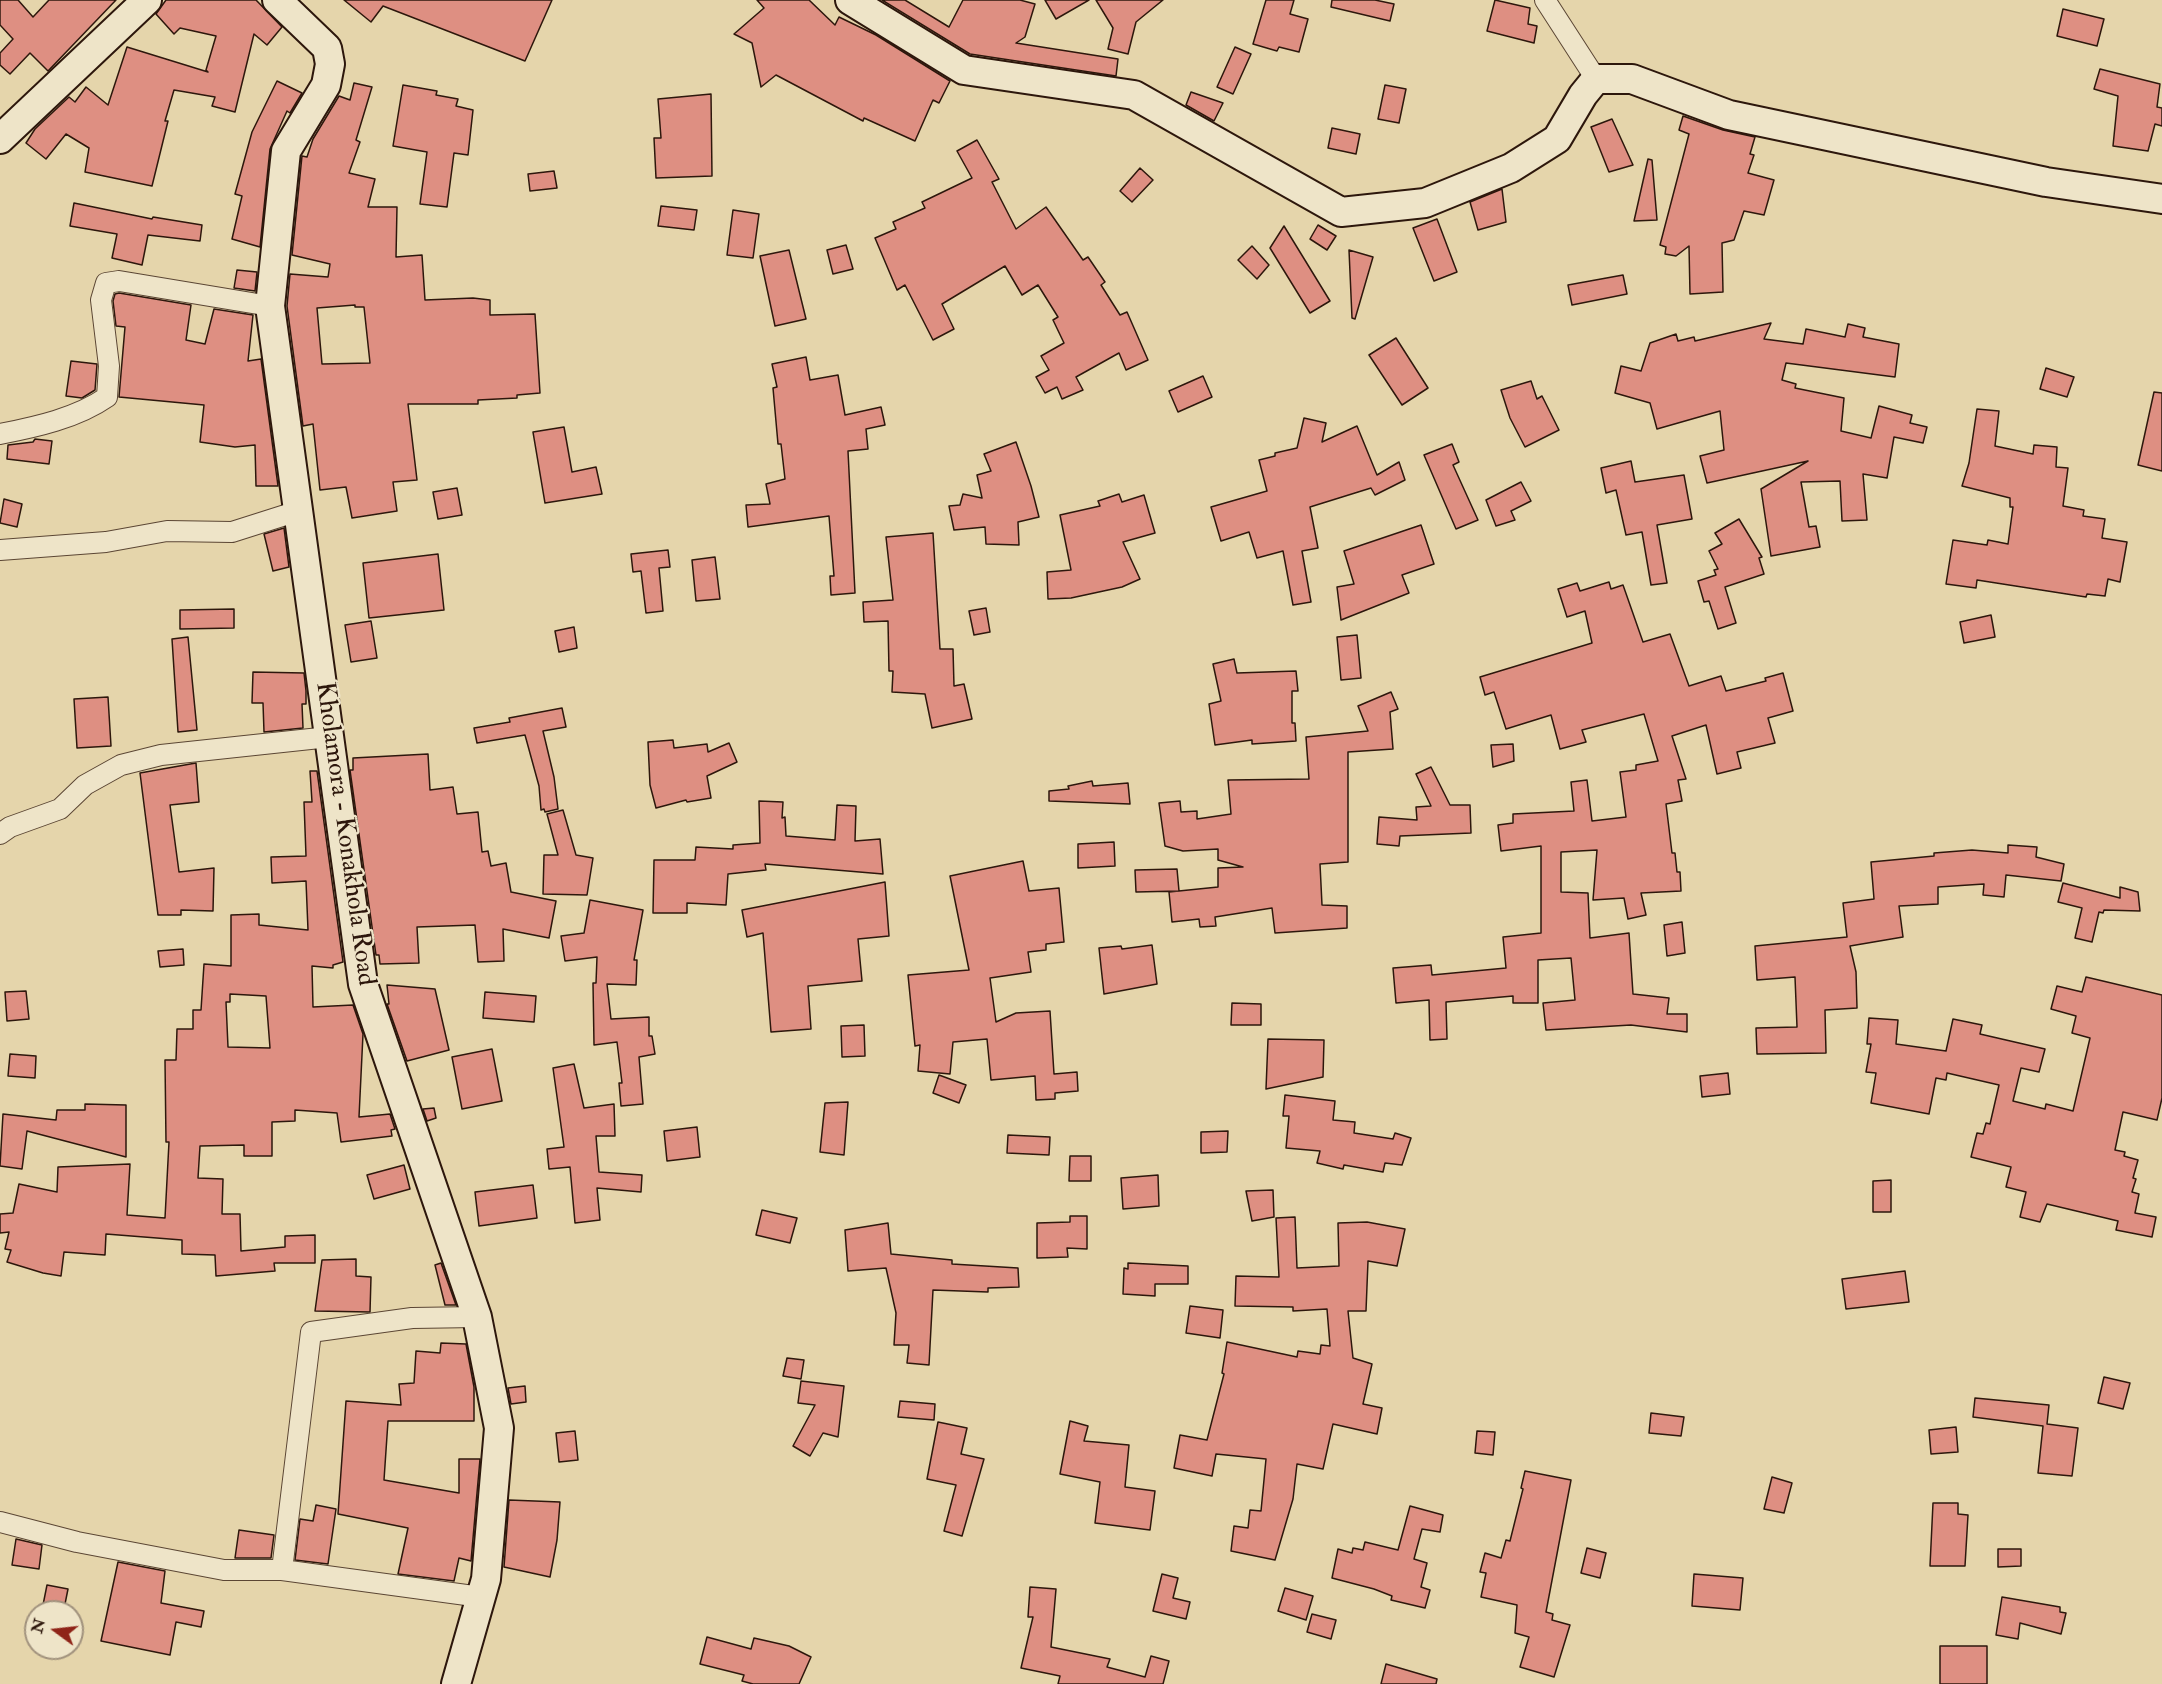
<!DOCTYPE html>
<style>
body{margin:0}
#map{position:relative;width:2162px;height:1684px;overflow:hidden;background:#e5d5ab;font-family:"IM FELL Double Pica",serif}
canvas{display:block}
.north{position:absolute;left:24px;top:1600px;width:60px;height:60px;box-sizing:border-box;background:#eee4c8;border:2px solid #a1927d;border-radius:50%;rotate:285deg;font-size:16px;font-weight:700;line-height:24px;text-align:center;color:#2d170c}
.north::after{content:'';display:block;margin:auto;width:21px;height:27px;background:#8f2418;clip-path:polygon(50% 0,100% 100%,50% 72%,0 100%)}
</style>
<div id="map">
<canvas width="2162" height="1684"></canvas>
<div class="north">N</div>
</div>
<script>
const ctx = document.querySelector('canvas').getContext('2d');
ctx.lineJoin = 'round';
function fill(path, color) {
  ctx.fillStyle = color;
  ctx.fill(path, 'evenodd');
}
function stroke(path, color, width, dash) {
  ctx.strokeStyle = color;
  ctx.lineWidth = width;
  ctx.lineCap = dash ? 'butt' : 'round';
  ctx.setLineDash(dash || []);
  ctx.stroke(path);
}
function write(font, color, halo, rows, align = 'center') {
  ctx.font = font + ' "IM FELL Double Pica",serif';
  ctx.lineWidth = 4.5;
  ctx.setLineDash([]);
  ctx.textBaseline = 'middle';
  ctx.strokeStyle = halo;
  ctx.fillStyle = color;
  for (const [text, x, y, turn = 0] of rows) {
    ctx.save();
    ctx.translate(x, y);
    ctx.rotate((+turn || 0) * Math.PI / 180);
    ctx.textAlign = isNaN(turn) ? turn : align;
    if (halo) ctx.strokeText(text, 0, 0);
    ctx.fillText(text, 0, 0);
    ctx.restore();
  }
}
const building = new Path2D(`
 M0,0H18L33,17L49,0H116L48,71L30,53L10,74L0,65V53L13,39L0,25Z
 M166,0H256L282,27L267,45L254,34L235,112L212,106L215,97L174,90L165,121H168L152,186L85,172L89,148L66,134L46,159L26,143L35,129L69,97L75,102L86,87L108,105L127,47L208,72L206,70L216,36L180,28L174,34L156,14Z
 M344,0H552L525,61L383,6L371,22Z
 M757,0H809L835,25L839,17L876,35L950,81L939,103L933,100L915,141L864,118L863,121L776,75L761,87L752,43L734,34L764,8Z
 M882,0H905L949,27L963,0H1020L1035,4L1025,37L1016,43L1118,59L1116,76L970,54Z
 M1045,0H1089L1056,19Z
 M1096,0H1163L1136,22L1128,54L1108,49L1113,28Z
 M1266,0H1294L1290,14L1308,19L1299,52L1279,47L1277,51L1253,44Z
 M1332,0H1375L1394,4L1390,21L1331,7Z
 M1495,0L1530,8L1528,24L1537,26L1534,43L1487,31Z
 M2063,9L2104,19L2097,46L2057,36Z
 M1235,47L1251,54L1233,94L1217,87Z
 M2100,69L2160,84L2157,107L2162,108V126L2155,124L2148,151L2113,146L2118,96L2094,89Z
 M277,81L302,93L290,113L287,111L270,149L260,247L232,239L242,196L235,194L252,132Z
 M354,83L372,87L356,140L360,142L349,173L375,179L368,207H397L396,257L422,255L425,300L473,298L490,300V315L535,314L540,393L517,395V398L478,400V404H408L417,480L393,482L397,511L352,518L346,487L320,490L313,424L303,426L287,306L290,274L328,277L330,264L292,255L302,156L307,157L313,139L339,96L350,100ZM355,305V307H364L370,363L322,364L317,308Z
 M403,85L437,91L436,95L458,99L456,106L473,110L468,155L454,153L447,207L420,204L427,152L393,146Z
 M1385,85L1406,89L1399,123L1378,119Z
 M1191,92L1223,103L1214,121L1186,105Z
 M711,94L712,176L656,178L654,138H661L658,99Z
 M1683,116L1723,130L1755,137L1750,154L1754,155L1748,173L1774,180L1764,215L1744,211L1734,240L1722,243L1723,292L1690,294L1689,246L1676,256L1665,254L1666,247L1660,245L1689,134L1679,130Z
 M1612,119L1633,165L1609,172L1591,127Z
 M1332,128L1360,134L1356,154L1328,148Z
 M977,140L999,179L992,182L1016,229L1046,207L1083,260L1088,257L1105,282L1101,285L1120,315L1127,312L1148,360L1126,370L1119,353L1076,377L1083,390L1062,399L1057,387L1045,393L1036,377L1049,370L1041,356L1064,343L1053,320L1058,317L1038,285L1022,295L1005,266L942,304L954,329L933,340L905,285L897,290L875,238L896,229L893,222L925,208L922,202L972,178L957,151Z
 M1648,159L1652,160L1657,220L1634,221Z
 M1140,168L1153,180L1132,202L1120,191Z
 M554,171L557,188L530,191L528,174Z
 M1502,189L1506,222L1478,230L1470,202Z
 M74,203L152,219L153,217L202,225L200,241L148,235L142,265L112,258L117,234L70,226Z
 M661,206L697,210L694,230L658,226Z
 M733,210L759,214L753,258L727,255Z
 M1437,219L1457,272L1434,281L1413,228Z
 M1318,225L1336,236L1327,250L1310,239Z
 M1284,226L1330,301L1310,313L1270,248Z
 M846,245L853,269L833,274L827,250Z
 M1252,246L1269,265L1257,279L1238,260Z
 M789,250L806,319L775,326L760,256Z
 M1349,250L1373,257L1355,319L1352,318Z
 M237,270L257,272L255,291L234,288Z
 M1623,275L1627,294L1572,305L1568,285Z
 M119,293L191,305L186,340L205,344L214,309L253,315L248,361L261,359L278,486H256L255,445L235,447L200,442L204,405L119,397L125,327L116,326L113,301L115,294Z
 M1771,323L1764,339L1803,344L1806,329L1845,337L1848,324L1865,328L1863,337L1899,344L1895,377L1786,363L1782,380L1796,384L1795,388L1844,398L1841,431L1871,438L1879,406L1912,415L1910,423L1927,427L1923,443L1894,437L1887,478L1863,474L1867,520L1842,521L1840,481L1801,482L1809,527L1816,526L1820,547L1771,556L1761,489L1808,461L1707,483L1700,456L1724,450L1720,411L1657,429L1650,403L1615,393L1621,366L1641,371L1650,343L1676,334L1678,341L1694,337L1695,341Z
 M1396,338L1428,388L1402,405L1369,355Z
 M806,357L810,380L838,375L845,415L881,407L885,425L866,429L868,449L848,451L855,593L831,595L830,576H834L829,516L748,527L746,505L770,504L766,484L785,479L781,444H778L773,388L777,387L772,364Z
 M71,361L97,364L95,390L82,398L66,396Z
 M2046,368L2074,377L2067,397L2040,389Z
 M1203,376L1212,397L1178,412L1169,391Z
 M1531,381L1537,399L1542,396L1559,430L1525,447L1510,418L1501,390Z
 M2154,392L2162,393V471L2138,465Z
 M1977,409L1999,411L1995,446L2033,454L2034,445L2057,447L2056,467L2068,468L2063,506L2084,510L2083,516L2105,519L2102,538L2127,542L2120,582L2108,579L2105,596L2087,594L2086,597L1977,580L1976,588L1946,584L1953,540L1987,545L1988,540L2008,544L2013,507H2010V498L1962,486L1969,463Z
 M1304,418L1326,423L1322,442L1357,426L1377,475L1399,462L1405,480L1375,495L1371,488L1310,507L1318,548L1302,551L1311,602L1293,605L1283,551L1257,558L1249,532L1221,541L1211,507L1267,491L1259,460L1275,456V453L1297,448Z
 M564,427L572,472L596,467L602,494L545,503L533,432Z
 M35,439L52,441L49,464L7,459L8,445L33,442Z
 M1016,442L1031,486L1039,517L1018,522L1019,545L986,544L985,527L954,530L949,506L960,505L963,494L982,498L977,475L991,471L984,454Z
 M1452,444L1459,462L1453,465L1478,520L1456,529L1424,455Z
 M1631,461L1635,482L1684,475L1692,519L1657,525L1667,583L1651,585L1642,532L1626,535L1616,490L1606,493L1601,468Z
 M1521,482L1531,501L1511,511L1515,520L1496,526L1486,500Z
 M457,488L462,515L438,519L433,492Z
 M1119,494L1122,502L1144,495L1155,533L1123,542L1140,579L1122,587L1071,598L1048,599L1047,572L1071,570L1060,515L1100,506L1098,501Z
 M4,499L22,504L17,527L0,523Z
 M1739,519L1762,557L1759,558L1764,574L1725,587L1736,623L1718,629L1709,601L1704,602L1698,581L1716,575L1714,570L1718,569L1709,551L1722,544L1715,533Z
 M1421,525L1434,564L1402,575L1409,593L1341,620L1337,587L1354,584L1344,551Z
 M284,528L289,567L273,571L264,534Z
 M933,533L940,649H953L954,686L964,684L972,719L932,728L925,694L892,692L893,671H889L888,621L864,622L863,602L893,600L886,537Z
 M668,550L670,567L659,568L663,611L646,613L641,571L633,572L631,554Z
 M438,554L444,610L369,618L363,563Z
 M715,557L720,599L696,601L692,560Z
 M1609,582L1611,589L1623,585L1643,642L1670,634L1689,686L1721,676L1726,691L1766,681L1765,678L1783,673L1793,711L1768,718L1775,743L1737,752L1741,768L1717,774L1706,725L1672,736L1686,779L1678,780L1682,801L1666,804L1672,853H1675L1677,872H1680L1681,891L1641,893L1646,915L1628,919L1624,898L1593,900L1597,850L1561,852V892L1588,893L1590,938L1629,933L1633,994L1669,998L1667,1014H1687V1032L1631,1025L1546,1030L1543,1003L1575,1000L1571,958L1538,960V1003H1513V996L1446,1002L1447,1039L1430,1040L1429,1000L1396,1003L1393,968L1431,965L1432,975L1506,968L1503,937L1541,933V846L1501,851L1498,825L1513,823V814L1574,811L1571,782L1587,780L1592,821L1626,817L1620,772L1636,770V765L1658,761L1644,714L1582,730L1586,742L1560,749L1551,715L1506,729L1494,692L1485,695L1480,677L1592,643L1585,611L1567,617L1558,589L1577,583L1580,591Z
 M986,608L990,632L974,635L969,611Z
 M234,609V628L180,629V610Z
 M1991,615L1995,637L1964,643L1960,622Z
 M371,621L377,658L351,662L345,625Z
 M574,627L577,648L559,652L555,631Z
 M1357,635L1361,678L1341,680L1337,637Z
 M188,637L197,730L178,732L172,639Z
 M1234,659L1237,673L1296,671L1298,691H1292V723H1295L1296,741L1252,744V740L1215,745L1209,704L1221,701L1213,664Z
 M253,672L304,673L306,691V704H302L303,728L264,732L263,703H252Z
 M1391,692L1398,709L1390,712L1393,749L1348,752V862L1320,864L1322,905L1347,906V928L1275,933L1272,908L1215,917L1216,926L1200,927L1199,919L1172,922L1169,892L1218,887V868L1243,867L1218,860V849L1183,851L1165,846L1159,803L1180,801L1181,812L1197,811V819L1231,814L1228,780L1309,779L1306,737L1368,731L1358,706Z
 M108,697L111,746L77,748L74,699Z
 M562,708L566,727L543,731L554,777L558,809L545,812L544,809L541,810L539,786L525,735L477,743L474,728L510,722L509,718Z
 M673,740L674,748L707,744L708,752L729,743L737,762L707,776L711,798L687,802L686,800L656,808L650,785L648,742Z
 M1513,744L1514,761L1493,767L1491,745Z
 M428,754L430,790L453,787L457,814L478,812L482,852L488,851L491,866L506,863L511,892L556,901L549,938L503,929L504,961L478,962L475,925L417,927L419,963L380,964L379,955H376L350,770H353V758Z
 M196,763L199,802L170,805L179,872L214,868L213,911L181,910V915H158L140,773Z
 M1431,767L1450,805H1470L1471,833L1400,836L1399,846L1377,844L1379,817L1417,820L1416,807L1431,806L1416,774Z
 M310,771H317L343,962L333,965V968L312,966L313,1007L353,1005L363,1034L359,1117L390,1114L395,1129L391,1130L392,1136L341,1142L337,1113L295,1110V1121L272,1122V1156H244V1145L200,1146L198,1178L223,1179L222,1214H240L241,1251L285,1247V1236L315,1235V1263H274L275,1271L216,1276L215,1255L182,1254V1240L106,1234L105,1255L64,1252L61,1276L43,1273L7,1262L11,1250L5,1249L9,1232L0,1233V1214L13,1213L19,1184L57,1192L58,1167L130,1164L127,1215L165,1218L169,1142H166L165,1060H176L177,1029H193V1010H201L204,964L231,966V915L259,914V925L308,930L306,881L272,883L271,857L306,856L304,802H312ZM230,994L266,996L270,1048L228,1047L226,1002H230Z
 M1092,781L1093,786L1128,783L1130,804L1049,801V791L1069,789L1068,786Z
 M759,801L783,802L782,818L785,817L786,836L835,840L837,805L856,806L855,841L880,839L883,874L765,864L766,870L728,874L726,905L687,903V913H653L654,860H695L696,847L733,849V845L760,843Z
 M563,810L576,855L593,858L587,895L543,894L544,855H558L547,814Z
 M1114,842L1115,866L1078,868V844Z
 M2008,845L2037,847L2036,857L2064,864L2061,881L2006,875L2004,897L1983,895L1984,884L1938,887V904L1899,906L1903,937L1850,946L1856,972L1857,1008L1825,1010L1826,1053L1757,1054L1756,1028L1797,1027L1795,977L1757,980L1755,946L1847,937L1843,903L1874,899L1871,862L1934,856V853L1972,850L2008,853Z
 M1023,861L1029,891L1059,888L1064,942L1046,944V950L1028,952L1031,972L990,978L996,1022L1016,1013L1050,1011L1054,1074L1077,1072L1078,1091L1055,1093V1099L1036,1100L1035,1076L991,1080L987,1039L953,1042L950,1074L918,1071L920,1045L915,1046L908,975L969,970L950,876Z
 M1177,869L1179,891L1136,892L1135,870Z
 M885,882L889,936L858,939L862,981L808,986L811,1029L771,1032L763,933L747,937L742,910Z
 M2063,883L2120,898V887L2138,892L2140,911L2104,910L2103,913L2099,912L2092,942L2075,938L2082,908L2058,902Z
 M590,900L643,910L634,960H637L636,985L607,984L611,1019L649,1017V1036H652L655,1054L639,1057L643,1104L621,1106L619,1083H622L617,1042L594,1045L593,983H596L597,957L565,961L561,936L584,933Z
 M1682,922L1685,953L1667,956L1664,925Z
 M1152,945L1157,984L1104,994L1099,948L1121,946L1122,949Z
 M183,949L184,965L160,967L158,951Z
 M2086,977L2162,995V1098L2157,1120L2123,1112L2115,1150L2125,1152L2124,1156L2138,1160L2133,1178L2136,1179L2132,1192L2139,1194L2135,1213L2156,1217L2152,1237L2116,1230L2118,1221L2047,1204L2040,1222L2020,1217L2026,1192L2006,1187L2011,1167L1971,1157L1977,1133L1983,1134L1986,1123L1990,1124L1999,1085L1947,1073L1946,1080L1936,1078L1929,1114L1871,1103L1876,1073L1866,1072L1871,1044H1867L1869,1018L1898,1020L1896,1044L1946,1051L1953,1019L1982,1025L1980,1034L2045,1049L2039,1072L2021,1068L2013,1101L2045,1109L2046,1104L2073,1111L2090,1038L2072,1033L2076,1016L2051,1009L2057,986L2082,992Z
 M387,985L435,989L449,1050L407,1061L387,1004H389Z
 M26,991L29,1019L7,1021L5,992Z
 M485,992L536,996L534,1022L483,1018Z
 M1232,1003L1261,1004V1025H1231Z
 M864,1025L865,1056L842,1057L841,1026Z
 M1268,1039L1324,1040L1323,1077L1266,1089Z
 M492,1049L502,1101L462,1109L452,1057Z
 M10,1054L36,1056L35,1078L8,1076Z
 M574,1064L584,1108L614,1104L615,1136H596L599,1172L642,1175L641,1192L597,1188L600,1220L575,1223L570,1167L549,1169L547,1149L564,1147L553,1068Z
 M1728,1073L1730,1094L1702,1097L1700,1076Z
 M939,1075L966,1085L959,1103L933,1093Z
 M1285,1095L1335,1101L1333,1120L1355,1122L1354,1133L1393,1139L1395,1133L1411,1138L1402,1165L1385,1163L1383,1172L1344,1165L1343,1169L1317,1163L1320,1151L1286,1148L1289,1116H1283Z
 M848,1102L844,1155L820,1152L825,1103Z
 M85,1104L126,1105V1157L27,1131L22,1169L0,1166L3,1114L56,1120L57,1110H85Z
 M434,1108L436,1118L427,1121L423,1109Z
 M697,1127L700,1157L667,1161L664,1131Z
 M1228,1131L1227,1152L1201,1153V1132Z
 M1008,1135L1050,1137L1049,1155L1007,1153Z
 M1070,1156H1091V1181H1069Z
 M404,1165L410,1189L374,1199L367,1175Z
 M1158,1175L1159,1206L1123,1209L1121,1178Z
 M1891,1180V1212H1873V1181Z
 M533,1185L537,1218L479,1226L475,1192Z
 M1273,1190L1274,1217L1252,1221L1246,1191Z
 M762,1210L797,1218L790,1243L756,1235Z
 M1070,1216H1087V1249L1067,1248L1068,1257L1037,1258V1223L1070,1222Z
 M1295,1217L1297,1268L1339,1266L1338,1223L1367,1222L1405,1229L1397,1266L1368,1261L1366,1311H1348L1353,1358L1372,1364L1363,1404L1382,1408L1377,1434L1333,1424L1323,1469L1297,1464L1293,1499L1275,1560L1231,1551L1234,1526L1248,1528L1250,1510L1261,1511L1266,1459L1216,1454L1212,1476L1174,1468L1180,1435L1207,1440L1224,1374L1222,1373L1227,1342L1297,1357L1298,1351L1320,1354L1321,1345L1330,1346L1327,1309L1293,1311V1307L1235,1306L1236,1276L1279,1277L1276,1218Z
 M888,1223L891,1254L952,1260V1264L1018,1268L1019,1287L988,1288V1292L933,1290L929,1365L907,1363L909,1345H894L896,1313L886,1268L848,1271L845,1230Z
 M356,1259V1276L371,1277L370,1312L315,1311L322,1260Z
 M441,1263L456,1305H445L435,1265Z
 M1128,1263L1188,1266V1284H1155V1296L1123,1294L1124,1268L1128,1269Z
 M1905,1271L1909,1302L1846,1309L1842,1279Z
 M1190,1306L1223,1310L1220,1338L1186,1333Z
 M441,1343L466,1344L474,1387V1421H388L384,1480L459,1493V1459H480L471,1561L459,1558L454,1581L398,1574L408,1528L338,1514L346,1401L401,1405L399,1384L414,1383L416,1351L440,1353Z
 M787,1358L804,1360L801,1379L783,1376Z
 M2104,1377L2130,1383L2123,1409L2098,1403Z
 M801,1381L844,1386L838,1437L823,1433L810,1456L793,1446L815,1405L798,1403Z
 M525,1386L526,1402L511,1404L508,1388Z
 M1975,1398L2049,1405L2047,1424L2078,1428L2072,1476L2038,1473L2043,1426L1973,1417Z
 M900,1401L935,1404L934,1420L898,1417Z
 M1651,1413L1684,1417L1681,1436L1649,1433Z
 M1070,1421L1088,1426L1084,1441L1129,1445L1125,1487L1155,1491L1150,1530L1095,1523L1100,1482L1060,1474Z
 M938,1422L967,1428L961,1454L984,1459L962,1536L944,1531L956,1485L927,1479Z
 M1956,1427L1958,1452L1931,1454L1929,1430Z
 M575,1431L578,1460L559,1462L556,1433Z
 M1477,1431L1495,1432L1493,1455L1475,1453Z
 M1525,1471L1571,1480L1546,1612L1553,1614L1552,1620L1570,1625L1554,1677L1520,1667L1529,1637L1515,1633L1517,1605L1481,1597L1486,1573L1480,1572L1485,1553L1501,1558L1506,1540L1510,1541L1523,1489L1521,1488Z
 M1772,1477L1792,1483L1784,1513L1764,1509Z
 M509,1500L560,1502L557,1540L550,1577L504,1567Z
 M1933,1503H1958V1514L1968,1515L1965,1566H1930Z
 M316,1505L336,1509L328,1564L295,1560L300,1519L313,1521Z
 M1410,1506L1443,1515L1440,1532L1422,1529L1414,1559L1427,1563L1421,1587L1430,1590L1425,1608L1391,1600L1392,1596L1374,1589L1332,1578L1338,1549L1352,1553L1353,1548L1363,1550L1365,1542L1398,1550Z
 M239,1530L274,1535L271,1558H235Z
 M16,1539L42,1545L39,1569L12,1565Z
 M1587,1548L1606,1553L1600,1578L1581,1573Z
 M1998,1549H2021V1566L1998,1567Z
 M118,1562L165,1571L161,1603L204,1611L201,1627L176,1622L170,1655L101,1641Z
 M1162,1574L1178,1578L1173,1598L1190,1602L1186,1619L1153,1611Z
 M1694,1574L1743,1578L1740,1610L1692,1606Z
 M47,1585L68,1589L64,1609L43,1605Z
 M1030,1587L1056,1589L1051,1647L1110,1659L1107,1667L1145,1677L1151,1656L1169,1661L1163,1684H1058L1060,1676L1021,1668L1033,1617H1028Z
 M1285,1588L1313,1596L1306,1620L1278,1611Z
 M2002,1597L2060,1607V1612L2066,1613L2061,1634L2020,1623L2018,1639L1996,1635Z
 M1312,1614L1336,1620L1331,1639L1307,1632Z
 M707,1637L751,1649L754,1638L789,1646L811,1657L799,1684H753L742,1681L744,1675L700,1664Z
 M1940,1646H1987V1684H1940Z
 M1386,1664L1437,1679L1436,1684H1381Z`);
const street = new Path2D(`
 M1545,0L1596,79
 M0,434C36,427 77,418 107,397L109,366L101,300L106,283L119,281L270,306
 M0,550L106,542L167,531L232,532L298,511
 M0,834L10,827L60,809L85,785L121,765L161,755L329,737
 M477,1317L412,1318L311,1332L282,1570L481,1597
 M0,1522L77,1542L224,1570H282`);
const secondary = new Path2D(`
 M277,0L327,48L330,64L326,85L286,151L270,306L363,984L477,1317L499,1428L486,1579L456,1684
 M850,0L964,70L1134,95L1341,212L1425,203L1511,168L1557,139L1583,95L1596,79H1632L1729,115L2046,182L2162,199
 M0,139L147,0`);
const streetNames = [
 ["Kholamora - Konakhola Road",344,834,82]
];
fill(building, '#de8f82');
stroke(building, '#2d170c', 1.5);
stroke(street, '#5b4634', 22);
stroke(secondary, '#2d170c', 32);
stroke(street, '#eee4c8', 20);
stroke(secondary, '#eee4c8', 28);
write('26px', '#2d170c', '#eee4c8', streetNames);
</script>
